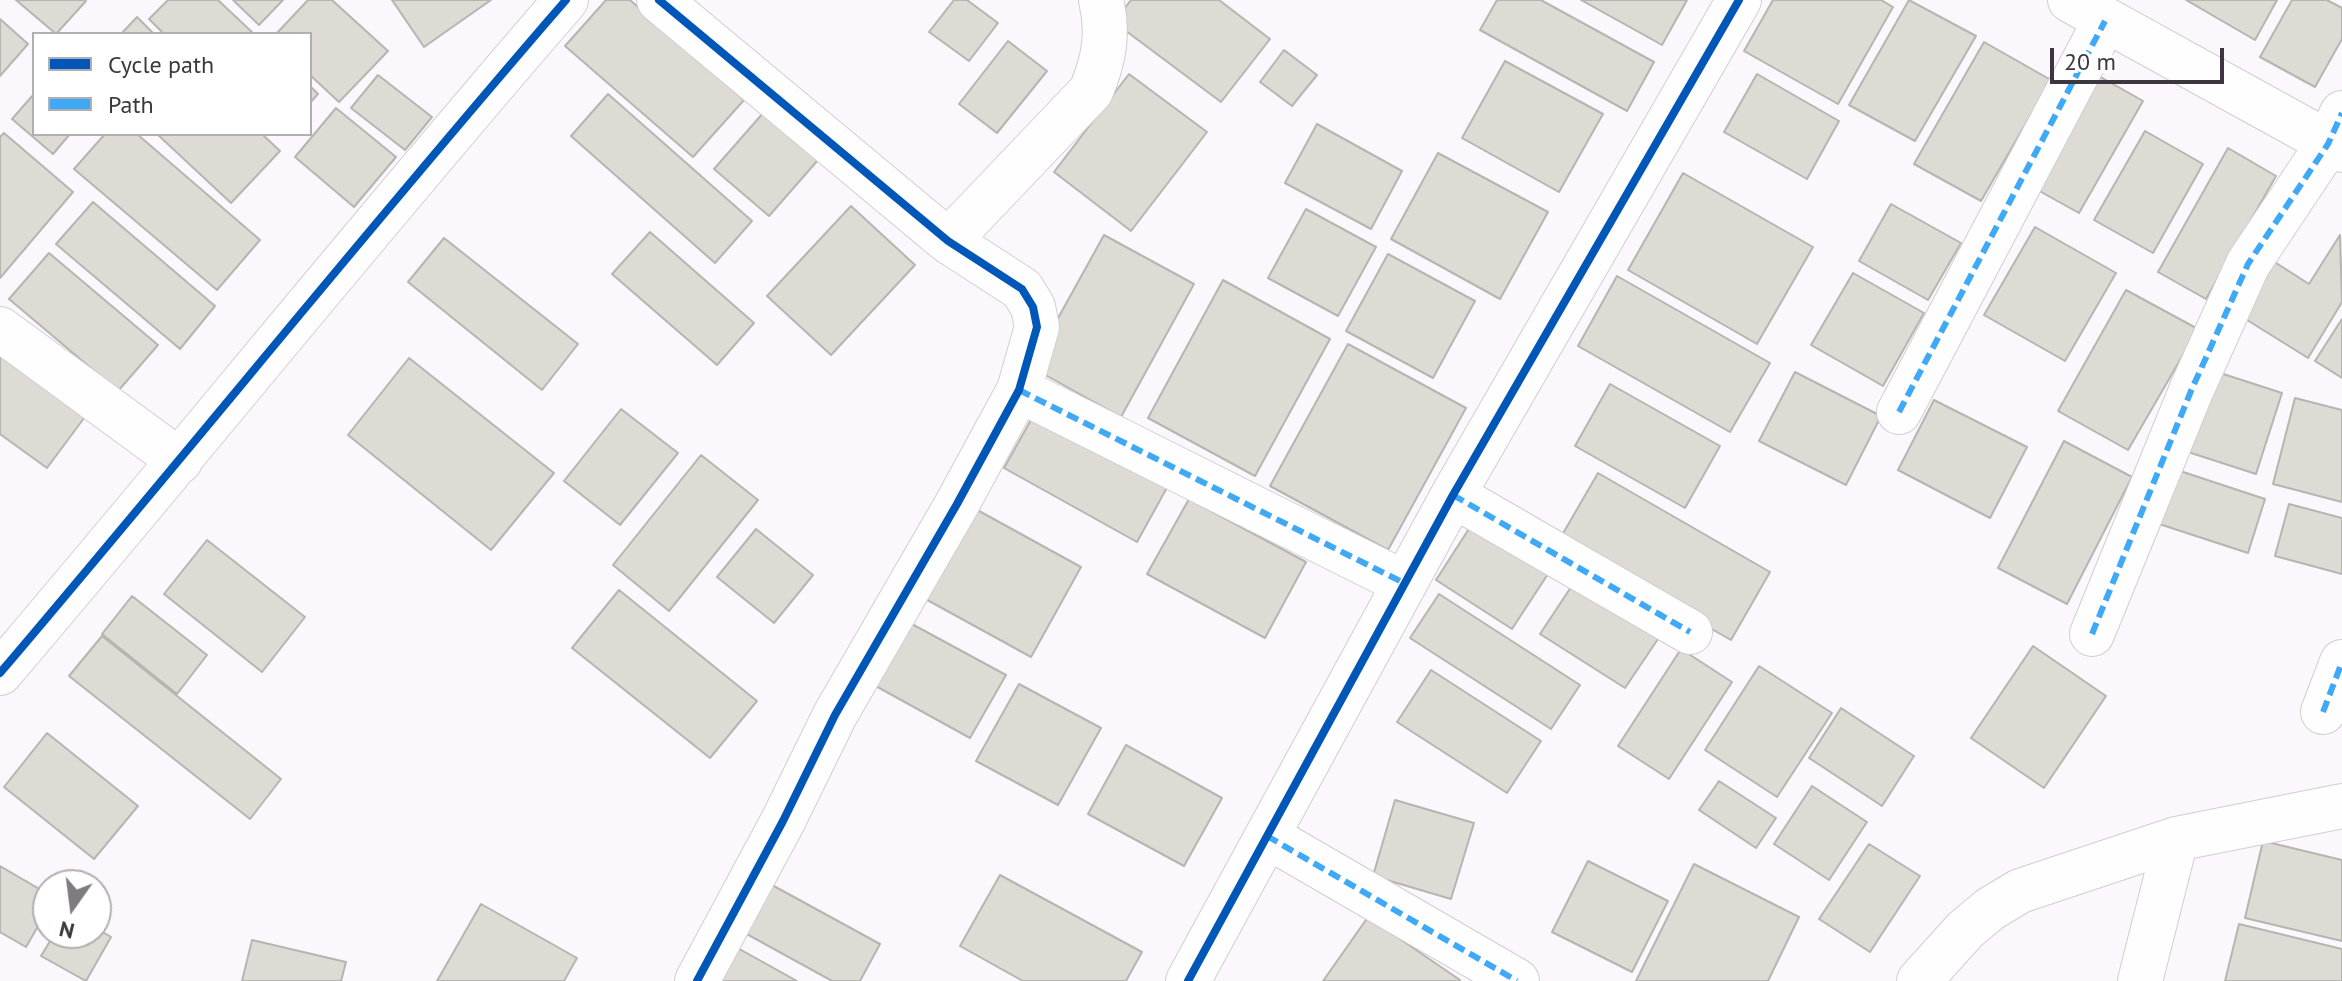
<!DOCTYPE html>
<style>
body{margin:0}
#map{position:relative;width:2342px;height:981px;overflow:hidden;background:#fcf7fc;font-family:"PT Sans",sans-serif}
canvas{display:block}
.legend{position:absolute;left:32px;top:32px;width:280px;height:104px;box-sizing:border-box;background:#fff;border:2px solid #b2afb2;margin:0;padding:10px 14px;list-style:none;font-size:24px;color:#3e363f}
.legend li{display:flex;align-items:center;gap:16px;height:40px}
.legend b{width:40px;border:2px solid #b2afb2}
.north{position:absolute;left:32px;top:869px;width:80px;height:80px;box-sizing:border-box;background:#fff;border:2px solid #b2afb2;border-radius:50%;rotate:194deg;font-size:22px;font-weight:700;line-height:32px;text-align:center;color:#3e363f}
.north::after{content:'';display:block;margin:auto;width:28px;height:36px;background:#807a81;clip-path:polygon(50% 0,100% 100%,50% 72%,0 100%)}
.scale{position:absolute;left:2050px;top:48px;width:174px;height:36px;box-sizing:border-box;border:4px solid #3e363f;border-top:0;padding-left:10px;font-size:24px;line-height:28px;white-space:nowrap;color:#3e363f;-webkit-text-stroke:6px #fff;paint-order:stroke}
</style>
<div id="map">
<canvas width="2342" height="981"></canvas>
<ul class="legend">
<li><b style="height:10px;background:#0057b8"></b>Cycle path</li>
<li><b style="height:10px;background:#3fa9f5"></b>Path</li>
</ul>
<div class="north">N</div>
<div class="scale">20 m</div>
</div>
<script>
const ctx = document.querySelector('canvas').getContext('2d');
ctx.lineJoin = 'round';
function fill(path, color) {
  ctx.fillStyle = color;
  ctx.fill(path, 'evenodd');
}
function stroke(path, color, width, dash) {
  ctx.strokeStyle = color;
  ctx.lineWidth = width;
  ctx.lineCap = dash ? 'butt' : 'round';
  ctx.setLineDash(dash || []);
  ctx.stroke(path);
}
const building = new Path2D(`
 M16,0H85L86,1L56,34Z
 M168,0H218L254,34H164L149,19Z
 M233,0H283L259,25Z
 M308,0H332L388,51L339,102L310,75V34H276Z
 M392,0H491L424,47Z
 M606,0H630L744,100L693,157L565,46Z
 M954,0H967L998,23L969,61L929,32Z
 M1131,0H1219L1270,39L1221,102L1114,22Z
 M1497,0H1541L1654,62L1627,111L1480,30Z
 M1581,0H1687L1662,45Z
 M1773,0H1881L1893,7L1838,104L1744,51Z
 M1909,0L1976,36L1915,141L1849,105Z
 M2186,0H2277L2255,40Z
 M2292,0H2327L2342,8V39L2315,87L2260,57Z
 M137,17L154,34H121Z
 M0,19L28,44L0,76Z
 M1008,41L1047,71L997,133L959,104Z
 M1984,42L2051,80L1981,201L1914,164Z
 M1284,50L1317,75L1292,106L1260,82Z
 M1505,61L1603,114L1559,192L1462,138Z
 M2090,71L2143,101L2079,213L2025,183Z
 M1129,74L1207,132L1131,231L1054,172Z
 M1757,74L1839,121L1807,179L1724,132Z
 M378,75L432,117L405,150L351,108Z
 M310,86L318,94L310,103Z
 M34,94V134H70L53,154L12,119Z
 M608,94L752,221L715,263L571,136Z
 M336,108L396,157L354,207L295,157Z
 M764,112L818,160L769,216L714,169Z
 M1317,124L1402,171L1371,229L1285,183Z
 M2145,131L2203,164L2153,253L2094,220Z
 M4,133L73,192L0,278V137Z
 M105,134H137L260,240L217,290L74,169Z
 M157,134H262L280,151L231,203Z
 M2228,148L2276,176L2206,299L2158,272Z
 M1438,153L1548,212L1500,299L1391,239Z
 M1683,173L1813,247L1757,344L1628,270Z
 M93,202L215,306L180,349L56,244Z
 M1891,204L1961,243L1928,300L1859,261Z
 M851,206L915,265L831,355L767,296Z
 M1306,209L1376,247L1338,316L1268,278Z
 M2035,227L2116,273L2065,361L1984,315Z
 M650,232L754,323L717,365L612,274Z
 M1104,235L1194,284L1121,417L1031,367Z
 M2340,235L2342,302L2308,358L2239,315L2273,261L2309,284Z
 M444,238L578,344L542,390L408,282Z
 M49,253L158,345L118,391L9,299Z
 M1388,254L1475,301L1433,378L1346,331Z
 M1853,273L1924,313L1883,386L1811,345Z
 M1617,276L1770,363L1730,432L1578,346Z
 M1223,280L1330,339L1255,476L1148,418Z
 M2126,290L2198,329L2128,450L2058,411Z
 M2342,319V378L2315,361Z
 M0,338L93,406L47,468L0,434Z
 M1348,344L1466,408L1388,550L1270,486Z
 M409,358L554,473L491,550L348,435Z
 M2214,371L2282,393L2256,474L2188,452Z
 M1795,372L1881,416L1846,485L1759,441Z
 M1610,384L1720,446L1685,508L1575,446Z
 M2295,398L2342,410V502L2273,484Z
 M1934,400L2027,447L1990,518L1898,470Z
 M621,409L678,453L620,525L564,481Z
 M1036,411L1169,484L1137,542L1004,468Z
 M2064,441L2132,477L2067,604L1998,568Z
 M701,455L758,500L669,611L613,565Z
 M2174,469L2265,499L2248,553L2156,523Z
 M1598,473L1770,572L1731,640L1558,542Z
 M1189,499L1306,562L1265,638L1147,574Z
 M2289,504L2342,518V574L2275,556Z
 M970,506L1081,567L1031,657L920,596Z
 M1472,524L1548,574L1512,629L1436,580Z
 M756,529L813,575L774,623L717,577Z
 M207,540L305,617L262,672L164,594Z
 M1575,581L1660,636L1625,688L1540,634Z
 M619,590L757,701L710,758L572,648Z
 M1439,594L1580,685L1551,729L1410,638Z
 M132,596L207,655L177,694L102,634Z
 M899,617L1006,675L970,738L863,679Z
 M102,636L281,779L250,819L69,676Z
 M2033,646L2106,696L2044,788L1971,738Z
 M1681,649L1732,682L1669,779L1618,746Z
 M1759,666L1832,713L1777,797L1705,750Z
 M1431,670L1541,741L1507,793L1397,722Z
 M1019,684L1101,728L1058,805L976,761Z
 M1841,708L1914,756L1882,806L1809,758Z
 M47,733L138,806L94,859L4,787Z
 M1126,745L1222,798L1184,866L1088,814Z
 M1719,781L1776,818L1756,848L1699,810Z
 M1812,786L1867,822L1829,880L1774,844Z
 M1395,800L1474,823L1451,899L1373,876Z
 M2263,841L2342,860V941L2245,918Z
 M1869,844L1920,876L1870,952L1819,919Z
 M1588,861L1668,901L1632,972L1552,932Z
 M1694,864L1799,917L1768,981H1636Z
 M0,866L48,894V909L26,947L0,932Z
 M1000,875L1142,952L1126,981H1023L960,946Z
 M761,879L880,944L860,981H832L734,927Z
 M481,904L577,958L564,981H437Z
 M1368,917L1460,980L1459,981H1323Z
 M2239,924L2342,949V981H2225Z
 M96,928L111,937L86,981L41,956L55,933H96Z
 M252,940L346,962L341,981H242Z
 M734,946L797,981H715Z`);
const street = new Path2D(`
 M659,0L948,241L1022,289L1033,307L1037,327L1019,390L957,504L835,715L783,821L697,981
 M2070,0L2342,150
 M948,241L1091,91C1104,60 1109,33 1101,0
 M0,329L180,461
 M1019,390L1404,583
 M1899,412L2105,21
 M1453,495L1690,632
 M2092,634L2191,391L2248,264L2328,144L2342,113
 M0,673C190,450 374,221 566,0
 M2323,712L2342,662
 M1267,836L1517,981
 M1188,981L1453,495L1739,0
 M1919,981L1965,930L1990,909L2020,891L2176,839L2342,806
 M2140,981L2176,839`);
const quiet = new Path2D(`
 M1019,390L1404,583
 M1899,412L2105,21
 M1453,495L1690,632
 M2092,634L2191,391L2248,264L2328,144L2342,113
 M2323,712L2342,662
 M1267,836L1517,981`);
const cycleway = new Path2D(`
 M659,0L948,241L1022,289L1033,307L1037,327L1019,390L957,504L835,715L783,821L697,981
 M0,673C190,450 374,221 566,0
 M1188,981L1453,495L1739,0`);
fill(building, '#dedad4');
stroke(building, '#b7b4b1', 2);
stroke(street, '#d2cdd3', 46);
stroke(street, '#fffeff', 44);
stroke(quiet, '#3fa9f5', 6, [12, 6]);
stroke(cycleway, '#0057b8', 8);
</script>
